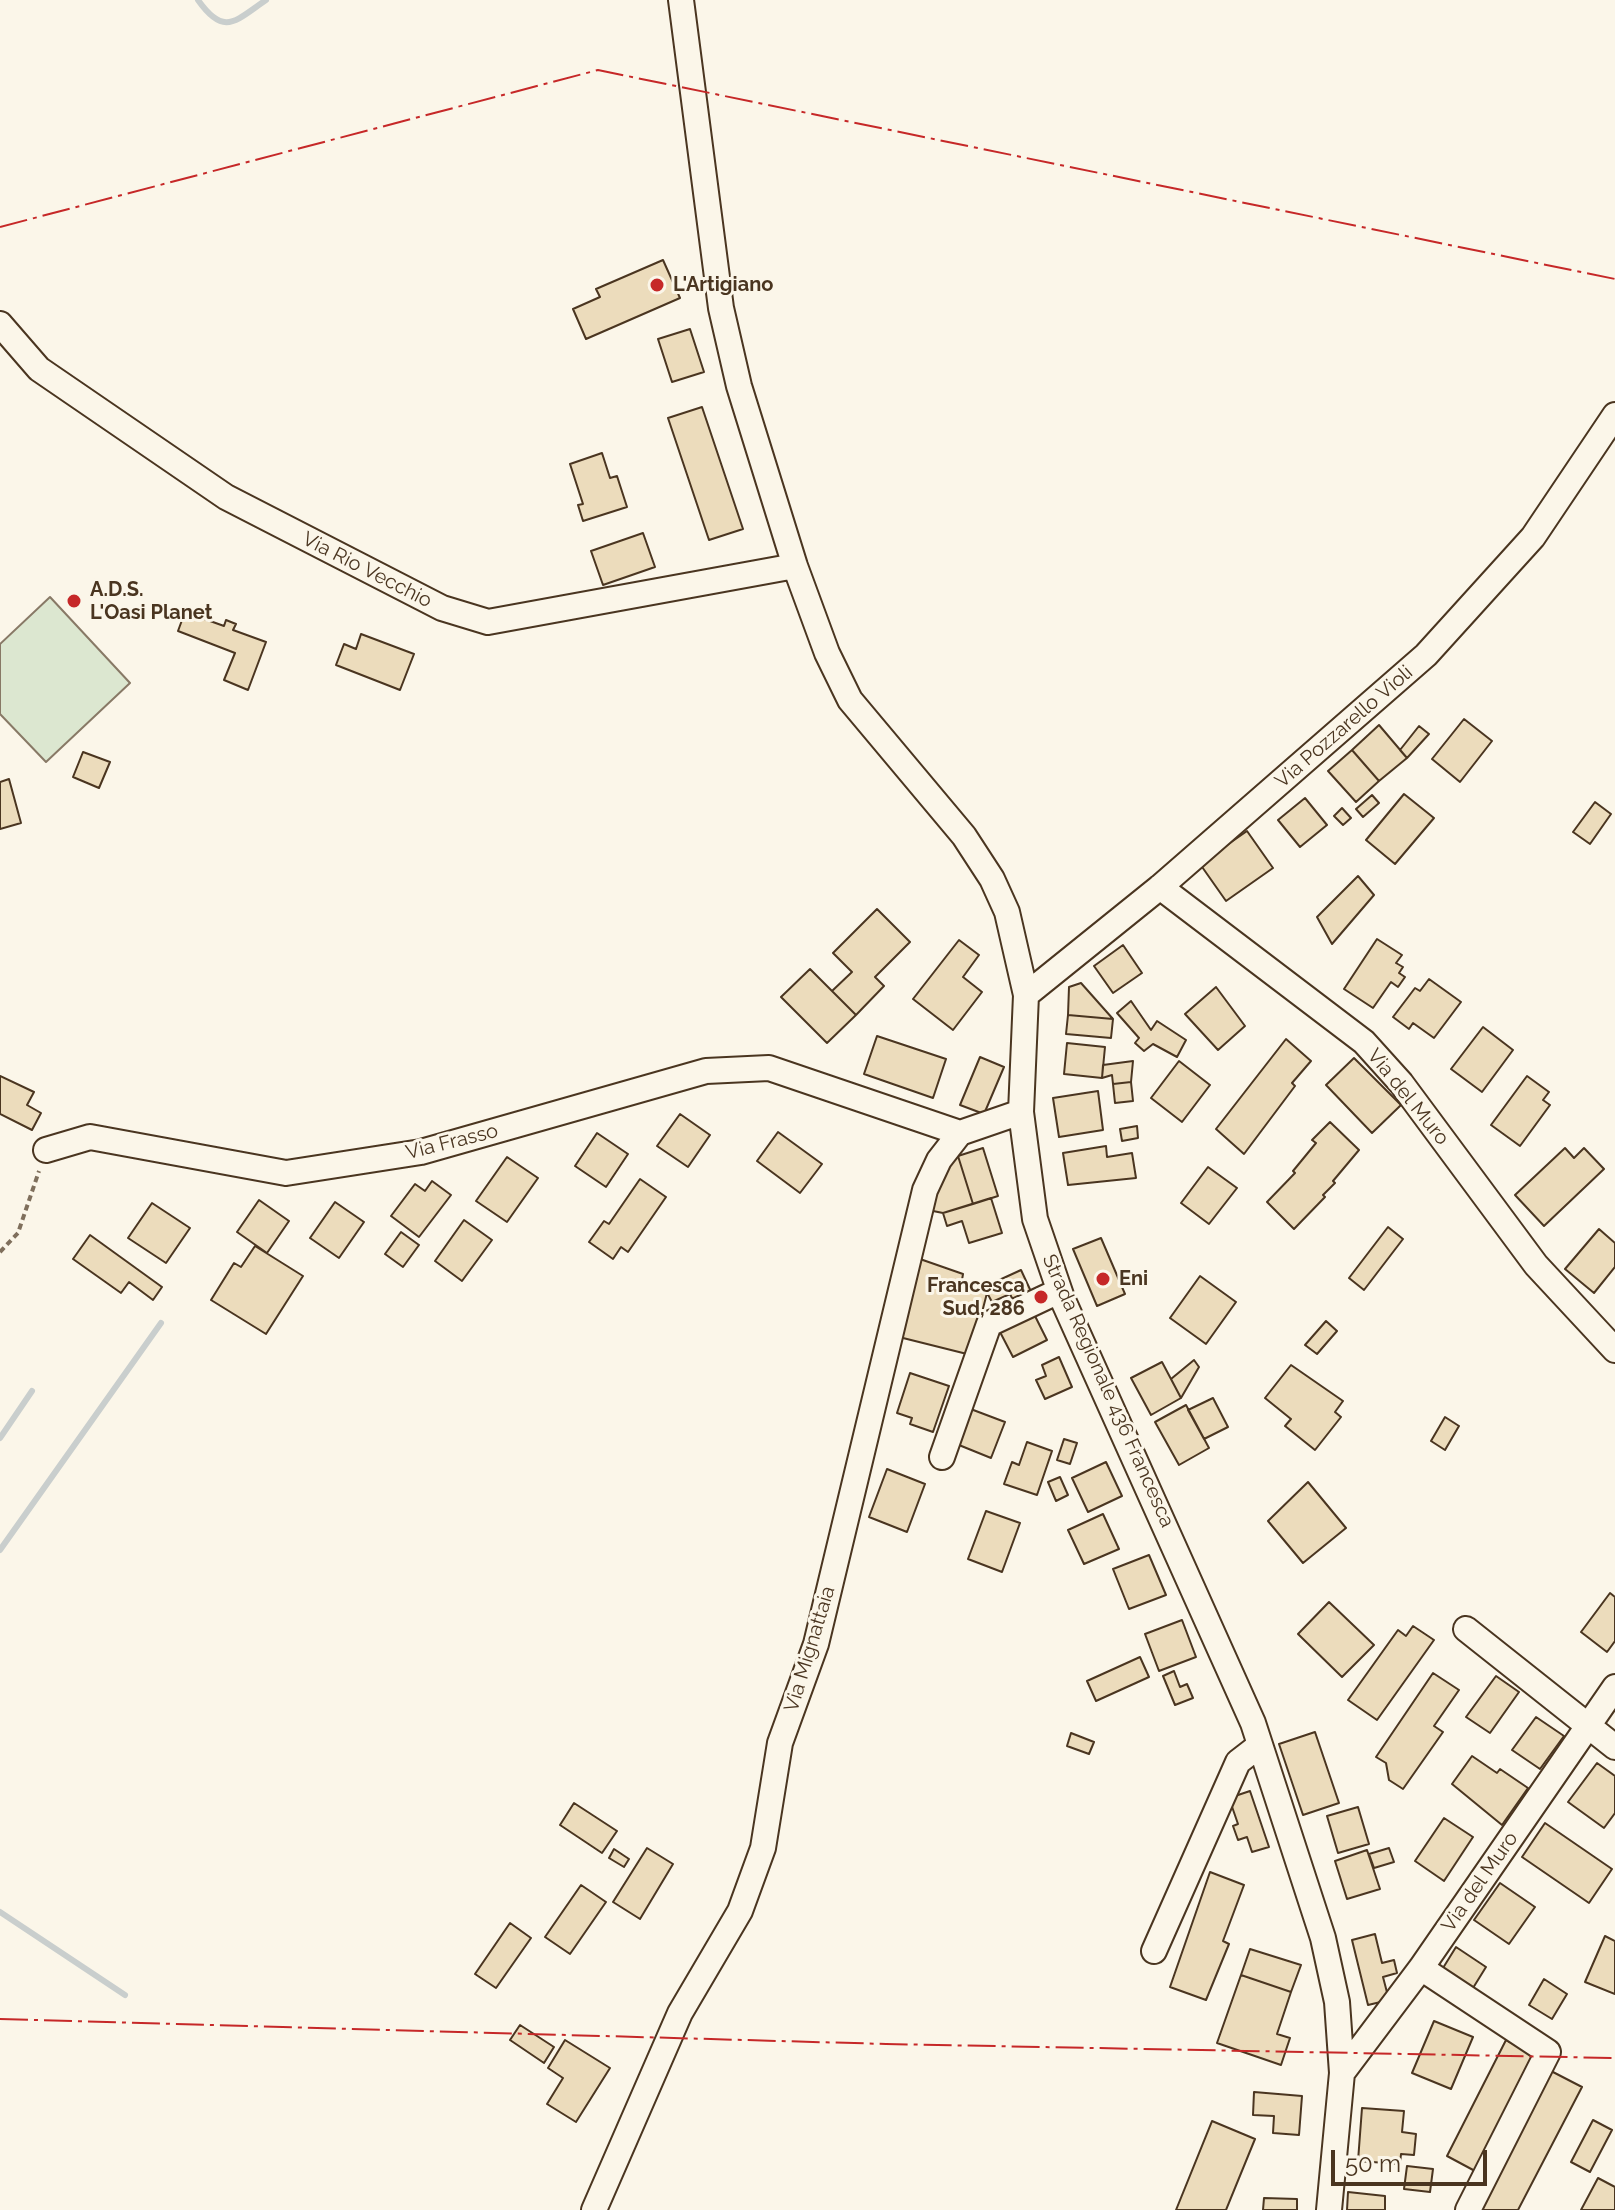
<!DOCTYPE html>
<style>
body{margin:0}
#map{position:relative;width:1615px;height:2210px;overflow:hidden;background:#fbf6e9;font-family:Raleway,sans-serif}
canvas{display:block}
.scale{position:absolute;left:1331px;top:2150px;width:156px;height:36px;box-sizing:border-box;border:4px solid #4a3520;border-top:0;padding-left:10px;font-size:24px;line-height:28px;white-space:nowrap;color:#4a3520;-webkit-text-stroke:6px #fbf6e9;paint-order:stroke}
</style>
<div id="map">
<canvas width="1615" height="2210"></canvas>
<div class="scale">50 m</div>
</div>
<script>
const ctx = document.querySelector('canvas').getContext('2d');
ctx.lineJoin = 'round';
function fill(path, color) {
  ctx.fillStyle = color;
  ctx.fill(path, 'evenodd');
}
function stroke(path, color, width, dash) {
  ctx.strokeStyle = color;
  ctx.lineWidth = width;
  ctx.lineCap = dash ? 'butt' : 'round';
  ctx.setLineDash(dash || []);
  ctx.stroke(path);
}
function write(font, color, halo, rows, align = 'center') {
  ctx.font = font + ' Raleway,sans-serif';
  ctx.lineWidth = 6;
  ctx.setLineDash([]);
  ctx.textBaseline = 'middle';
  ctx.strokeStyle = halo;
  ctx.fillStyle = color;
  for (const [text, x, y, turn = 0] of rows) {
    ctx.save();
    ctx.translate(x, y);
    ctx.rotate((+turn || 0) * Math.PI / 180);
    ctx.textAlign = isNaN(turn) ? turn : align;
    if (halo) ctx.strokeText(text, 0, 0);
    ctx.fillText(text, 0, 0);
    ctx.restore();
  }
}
const green = new Path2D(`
 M50,597L130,683L46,762L0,714V644Z`);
const stream = new Path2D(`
 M198,0C224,37 235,21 266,0
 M0,1438L32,1391
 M0,1550L161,1323
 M0,1912L125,1995`);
const building = new Path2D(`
 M663,260L680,298L586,339L573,309L600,297L596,289Z
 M690,329L704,372L672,382L658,339Z
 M702,407L743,529L709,540L668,418Z
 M602,453L610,478L617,476L627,507L583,521L578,505L583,504L570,464Z
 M643,533L655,567L603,585L591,551Z
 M185,612L224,626L226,620L236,624L233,630L266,642L248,690L224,680L235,653L178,631Z
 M361,634L414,654L400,690L336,665L344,644L356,649Z
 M1464,719L1492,741L1460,782L1432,759Z
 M1379,725L1407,758L1379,781L1352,750Z
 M1419,726L1429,734L1407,758L1400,750Z
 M1352,750L1379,781L1356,802L1328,771Z
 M83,752L110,762L99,788L73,777Z
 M9,779L21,823L0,829V782Z
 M1404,794L1434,818L1395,864L1366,840Z
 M1372,795L1379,803L1363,817L1356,809Z
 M1305,798L1327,825L1300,847L1278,820Z
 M1595,802L1611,814L1590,844L1573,832Z
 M1342,808L1351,818L1343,825L1334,816Z
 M1247,831L1273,868L1226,901L1200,864Z
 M1358,876L1374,895L1332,944L1317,917Z
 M877,909L910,942L875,977L884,986L856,1015L832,991L852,972L833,953Z
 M1377,939L1402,955L1396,963L1403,967L1399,973L1405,977L1398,987L1391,982L1373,1008L1344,989Z
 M959,940L979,955L963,977L982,992L953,1030L913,999Z
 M1123,945L1142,973L1113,993L1094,966Z
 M810,969L856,1015L827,1043L781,997Z
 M1429,979L1461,1002L1434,1038L1413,1023L1409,1029L1393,1017L1415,988L1420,991Z
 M1081,983L1113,1019L1068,1015L1069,987Z
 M1216,987L1245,1026L1218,1050L1185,1014Z
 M1131,1001L1151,1030L1157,1021L1186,1040L1177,1057L1153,1044L1144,1051L1135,1043L1139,1038L1117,1013Z
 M1068,1015L1113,1019L1111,1038L1066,1034Z
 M1483,1027L1513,1050L1482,1092L1451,1069Z
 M877,1036L946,1059L933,1098L864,1074Z
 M1286,1039L1311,1061L1292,1083L1295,1086L1244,1154L1216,1129Z
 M1067,1043L1105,1047L1102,1078L1064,1074Z
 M980,1057L1004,1067L984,1114L960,1105Z
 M1354,1058L1401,1105L1372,1133L1326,1085Z
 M1133,1061L1131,1082L1113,1084L1112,1075L1102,1078L1103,1065Z
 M1179,1061L1210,1085L1182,1122L1151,1098Z
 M0,1076L34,1092L27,1105L41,1113L32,1130L0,1114Z
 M1527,1076L1549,1092L1543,1100L1550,1105L1520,1146L1491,1125Z
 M1131,1082L1133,1101L1115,1103L1113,1084Z
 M1098,1091L1103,1130L1059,1137L1053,1098Z
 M680,1114L710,1135L688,1167L657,1146Z
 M1330,1122L1359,1150L1333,1181L1335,1183L1323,1195L1325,1197L1294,1229L1267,1202L1295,1173L1293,1171L1316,1143L1312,1140Z
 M1137,1126L1138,1138L1122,1141L1120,1129Z
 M778,1132L822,1164L800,1193L757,1161Z
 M597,1133L628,1154L606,1187L575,1166Z
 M1106,1146L1107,1157L1132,1153L1136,1178L1068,1185L1063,1153Z
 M983,1148L998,1196L973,1204L958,1156Z
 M1565,1148L1574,1158L1584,1148L1604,1169L1544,1226L1515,1195Z
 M958,1156L973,1204L943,1213L928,1210L937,1176Z
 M507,1157L538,1178L507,1222L476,1201Z
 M1208,1167L1237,1188L1209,1224L1181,1203Z
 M640,1179L666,1197L628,1252L621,1247L613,1259L589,1242L604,1221L609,1224Z
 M432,1181L451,1195L419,1237L391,1216L415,1184L425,1191Z
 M991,1198L1002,1233L969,1243L962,1221L947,1226L943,1213Z
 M259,1200L289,1221L267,1253L237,1232Z
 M335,1202L364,1222L339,1258L310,1238Z
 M152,1203L190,1228L166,1263L128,1238Z
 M464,1220L492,1240L462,1281L435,1261Z
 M1388,1227L1403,1239L1364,1290L1349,1278Z
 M1599,1229L1615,1243V1267L1594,1293L1565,1269Z
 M401,1232L419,1245L403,1267L385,1254Z
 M90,1235L162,1287L153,1300L129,1282L121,1293L73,1259Z
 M1101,1238L1125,1294L1097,1306L1073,1249Z
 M255,1246L303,1276L266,1334L211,1300L234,1263L241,1267Z
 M920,1259L963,1274L962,1280L984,1287L987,1293L971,1355L899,1337Z
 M1021,1270L1034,1298L1016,1306L1010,1294L992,1302L984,1287Z
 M1200,1276L1236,1302L1206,1344L1170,1318Z
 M1034,1314L1047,1340L1013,1357L1000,1332Z
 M1326,1321L1337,1331L1317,1354L1305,1345Z
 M1059,1357L1072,1387L1045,1399L1036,1380L1046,1376L1042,1365Z
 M1194,1360L1199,1367L1181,1398L1171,1379Z
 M1162,1362L1181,1398L1151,1415L1131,1378Z
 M1291,1365L1343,1401L1335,1412L1341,1417L1315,1450L1285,1426L1291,1419L1265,1398Z
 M910,1373L949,1386L933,1432L910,1424L912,1418L897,1413Z
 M1213,1398L1228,1427L1204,1439L1188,1410Z
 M1186,1405L1209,1448L1179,1465L1155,1422Z
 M968,1408L1005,1422L991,1458L954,1443Z
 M1445,1417L1459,1426L1445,1450L1431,1441Z
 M1064,1439L1077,1443L1070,1464L1057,1460Z
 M1027,1442L1052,1451L1037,1495L1004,1484L1012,1462L1019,1465Z
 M1106,1462L1122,1496L1088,1512L1072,1478Z
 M887,1469L925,1484L907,1532L869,1517Z
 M1060,1477L1068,1495L1056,1501L1048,1482Z
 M1308,1482L1346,1528L1303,1563L1268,1521Z
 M986,1511L1020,1523L1002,1572L968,1559Z
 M1103,1514L1119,1549L1084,1564L1068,1530Z
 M1149,1555L1166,1595L1129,1609L1113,1569Z
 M1610,1593L1615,1597V1641L1607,1652L1581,1632Z
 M1329,1602L1374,1645L1342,1677L1298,1634Z
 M1182,1620L1196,1657L1159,1671L1145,1634Z
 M1413,1626L1434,1640L1377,1720L1348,1700L1398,1630L1406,1636Z
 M1140,1657L1149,1677L1096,1701L1087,1681Z
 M1174,1671L1180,1687L1187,1684L1193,1698L1175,1705L1163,1676Z
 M1433,1673L1459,1690L1434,1726L1443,1732L1403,1789L1389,1780L1386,1763L1376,1757Z
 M1496,1676L1519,1692L1490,1733L1466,1717Z
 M1536,1717L1564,1736L1540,1769L1512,1750Z
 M1315,1732L1339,1803L1303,1815L1279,1744Z
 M1071,1733L1094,1742L1089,1754L1067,1746Z
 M1472,1756L1497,1773L1500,1769L1528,1788L1502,1825L1452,1784Z
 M1597,1763L1615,1776V1813L1604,1828L1568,1802Z
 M1250,1791L1269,1847L1252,1852L1247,1837L1238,1840L1233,1826L1238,1824L1229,1798Z
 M574,1803L617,1831L602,1853L560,1825Z
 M1358,1807L1369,1844L1338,1853L1327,1816Z
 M1444,1818L1473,1837L1444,1881L1415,1861Z
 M1545,1823L1612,1869L1589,1903L1522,1857Z
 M647,1848L673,1864L640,1919L613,1902Z
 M1389,1848L1394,1862L1374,1868L1369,1854Z
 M614,1849L629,1859L624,1867L609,1858Z
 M1367,1850L1380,1889L1347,1899L1335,1861Z
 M1210,1872L1244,1885L1223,1941L1229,1944L1206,2000L1170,1987Z
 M1500,1883L1535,1907L1509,1944L1474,1920Z
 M581,1885L606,1902L570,1954L545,1937Z
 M510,1923L531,1938L496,1988L475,1974Z
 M1375,1934L1382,1963L1394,1960L1397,1973L1383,1977L1389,2000L1368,2005L1352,1940Z
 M1605,1936L1615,1941V1994L1585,1982Z
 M1456,1947L1486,1967L1473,1988L1443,1968Z
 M1250,1949L1301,1965L1291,1992L1241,1975Z
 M1241,1975L1291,1992L1277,2034L1290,2038L1281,2065L1217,2043Z
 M1544,1979L1567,1994L1552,2019L1529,2005Z
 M1434,2021L1473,2037L1451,2089L1412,2073Z
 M520,2025L554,2047L544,2063L510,2040Z
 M565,2040L610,2068L576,2122L547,2104L563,2078L548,2068Z
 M1506,2040L1535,2055L1475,2171L1447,2156Z
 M1551,2071L1582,2087L1518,2210H1478Z
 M1254,2092L1302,2096L1299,2135L1273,2133L1274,2116L1253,2115Z
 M1362,2108L1404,2111L1402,2132L1416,2134L1414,2155L1401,2154L1400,2164L1358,2161Z
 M1593,2120L1612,2130L1590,2172L1571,2162Z
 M1212,2121L1255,2139L1226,2210H1176Z
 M1407,2166L1433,2169L1430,2192L1404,2189Z
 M1598,2178L1615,2187V2210H1581Z
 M1348,2192L1385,2196V2210H1347Z
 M1264,2198L1297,2199V2210H1263Z`);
const path = new Path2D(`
 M0,1252L18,1233L39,1171`);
const minor = new Path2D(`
 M681,0L721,308L739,386L795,566L827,653L850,700L964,836L992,879L1007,912L1026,995L1021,1112L1035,1219L1062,1298L1253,1723L1323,1938L1337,2002L1342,2073L1329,2210
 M0,324L39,369L226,497L442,608L488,622L795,566
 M1160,887L1364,1042L1401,1083L1536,1265L1615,1350
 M1026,995L1160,887L1426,655L1533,537L1615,415
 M46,1150L90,1137L286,1173L421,1152L706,1071L769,1068L960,1133
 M942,1457L989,1324L1059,1291
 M1466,1629L1615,1747
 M1154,1951L1238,1762L1260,1745
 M1421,1968L1548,2052L1468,2210
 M1342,2073L1421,1968L1615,1687
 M594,2210L680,2013L740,1911L763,1848L780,1743L816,1644L925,1190L939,1160L960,1133L1021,1112`);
const power = new Path2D(`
 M0,227L598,70L1615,279
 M0,2019L886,2044L1615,2058`);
const markers = [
 [657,285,8,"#c62828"],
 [74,601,8,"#c62828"],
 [1103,1279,8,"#c62828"],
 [1041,1297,8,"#c62828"]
];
const poiNames = [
 ["L'Artigiano",673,285],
 ["A.D.S.",90,590],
 ["L'Oasi Planet",90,613],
 ["Eni",1119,1279],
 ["Francesca",1025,1286,"right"],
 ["Sud, 286",1025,1309,"right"]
];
const streetNames = [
 ["Via Rio Vecchio",367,570,27],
 ["Via Pozzarello Violi",1344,727,-41],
 ["Via del Muro",1408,1097,51],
 ["Via Frasso",452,1142,-14],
 ["Strada Regionale 436 Francesca",1108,1391,66],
 ["Via Mignattaia",810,1649,-73],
 ["Via del Muro",1480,1882,-55]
];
fill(green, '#dce7d0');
stroke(green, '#887966', 2);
stroke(stream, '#c9cecd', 6);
fill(building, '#ecdcbc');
stroke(building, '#4a3520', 2);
stroke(minor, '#4a3520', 28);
stroke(path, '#7f6f5c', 4, [6, 4]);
stroke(minor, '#fbf6e9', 24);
stroke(power, '#c62828', 2, [28, 6, 4, 6]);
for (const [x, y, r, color] of markers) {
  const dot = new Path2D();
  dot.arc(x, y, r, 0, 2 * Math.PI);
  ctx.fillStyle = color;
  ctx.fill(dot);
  stroke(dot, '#fbf6e9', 3);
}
write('bold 20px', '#4a3520', '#fbf6e9', poiNames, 'left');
write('20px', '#4a3520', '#fbf6e9', streetNames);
</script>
